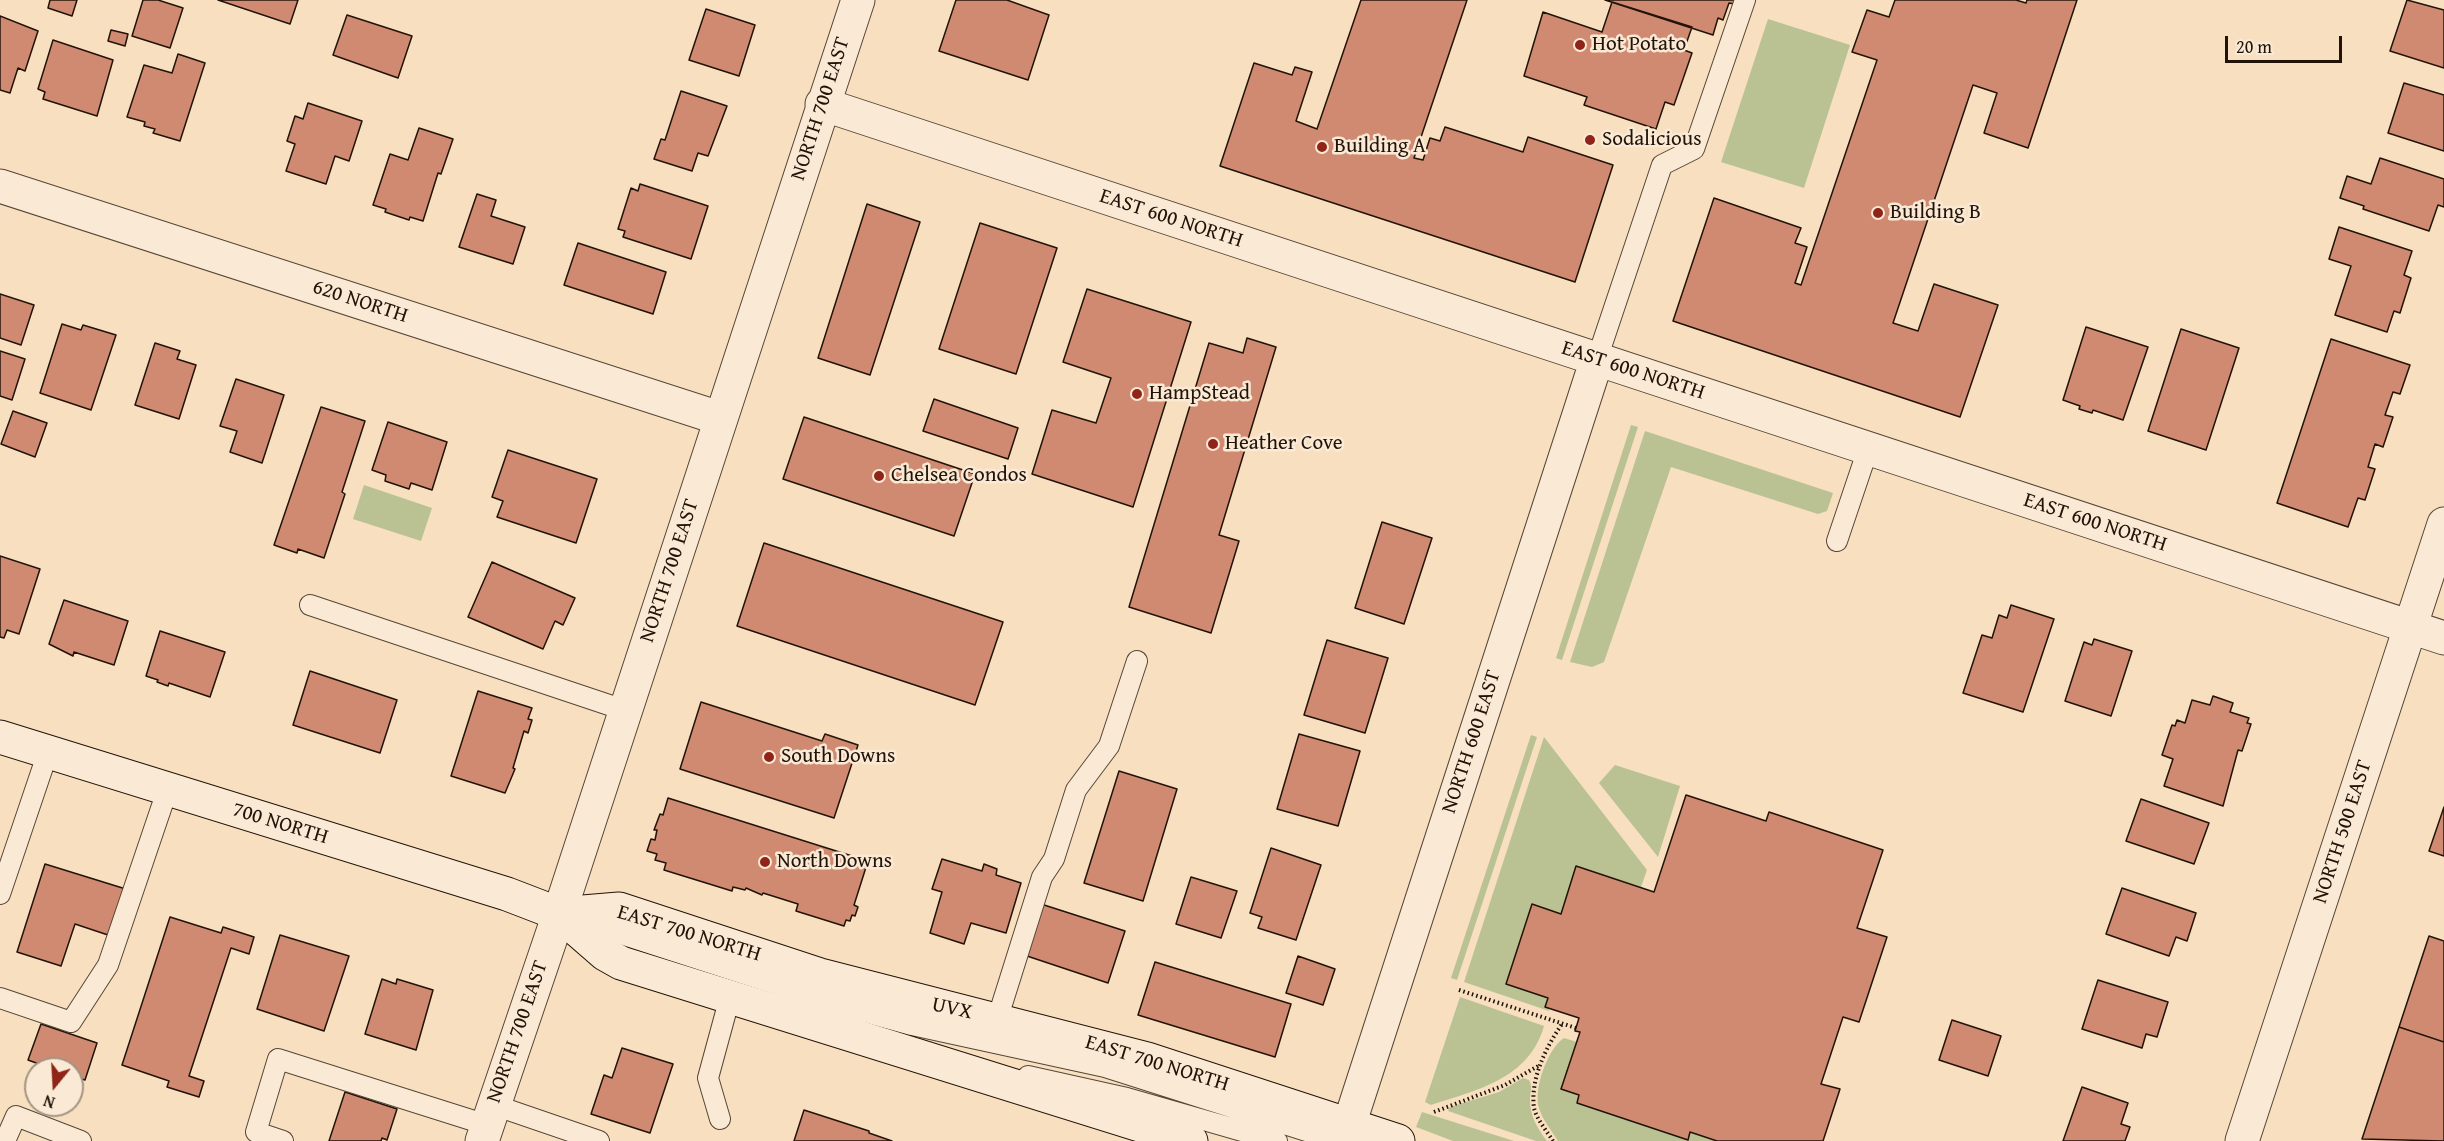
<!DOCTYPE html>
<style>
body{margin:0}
#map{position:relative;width:2444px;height:1141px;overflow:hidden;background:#f7dfbf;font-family:"Gentium Book Plus",serif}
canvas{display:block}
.north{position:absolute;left:24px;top:1057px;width:60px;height:60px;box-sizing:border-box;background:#faead5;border:2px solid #a39483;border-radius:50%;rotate:198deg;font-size:16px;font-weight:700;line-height:24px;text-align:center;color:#211308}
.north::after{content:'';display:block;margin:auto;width:21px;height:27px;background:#8f2418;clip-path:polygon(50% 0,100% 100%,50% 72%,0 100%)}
.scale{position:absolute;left:2225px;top:36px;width:117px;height:27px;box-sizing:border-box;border:3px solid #211308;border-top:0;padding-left:8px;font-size:18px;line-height:21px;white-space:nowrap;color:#211308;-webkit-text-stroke:4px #faead5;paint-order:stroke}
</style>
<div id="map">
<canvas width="2444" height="1141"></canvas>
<div class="north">N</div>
<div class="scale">20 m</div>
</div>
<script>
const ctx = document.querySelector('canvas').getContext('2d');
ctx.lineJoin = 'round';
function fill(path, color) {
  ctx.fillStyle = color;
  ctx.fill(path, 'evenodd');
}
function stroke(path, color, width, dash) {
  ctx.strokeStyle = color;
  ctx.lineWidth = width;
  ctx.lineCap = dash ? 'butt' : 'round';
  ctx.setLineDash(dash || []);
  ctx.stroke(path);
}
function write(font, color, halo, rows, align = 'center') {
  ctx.font = font + ' "Gentium Book Plus",serif';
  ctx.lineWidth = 5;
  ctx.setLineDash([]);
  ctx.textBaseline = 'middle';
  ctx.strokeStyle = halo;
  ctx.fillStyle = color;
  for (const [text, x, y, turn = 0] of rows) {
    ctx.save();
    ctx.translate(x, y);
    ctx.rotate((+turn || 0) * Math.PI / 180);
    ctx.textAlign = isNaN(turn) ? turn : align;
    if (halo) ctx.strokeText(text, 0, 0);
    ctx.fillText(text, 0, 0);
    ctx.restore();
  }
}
const green = new Path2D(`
 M1768,19L1850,45L1804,188L1721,162Z
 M1631,425L1638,427L1562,660L1556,658Z
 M1645,431L1833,493L1827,511L1818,514L1671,467L1604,662L1592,667L1570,662Z
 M364,485L432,508L421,541L353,519Z
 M1531,735L1537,737L1457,980L1451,978Z
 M1544,737L1647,870L1641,887L1576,866L1561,914L1532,905L1506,984L1548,998L1549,1011L1464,982Z
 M1615,765L1680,786L1658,857L1599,783Z
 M1460,997L1544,1026C1529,1079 1477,1090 1431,1105L1425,1102Z
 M1564,1038L1577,1042L1579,1095L1577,1103L1688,1139L1690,1132L1717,1141H1558C1552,1131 1542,1119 1539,1108C1533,1089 1548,1048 1564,1038Z
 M1523,1078L1529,1080C1533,1087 1530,1092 1530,1100C1530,1116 1537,1128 1547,1141H1536L1448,1111L1450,1107L1499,1092Z
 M1422,1112L1514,1141H1453L1416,1127Z`);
const building = new Path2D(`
 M50,0H77L72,16L48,8Z
 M143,0H158L183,8L170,48L132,36Z
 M218,0H298L290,24Z
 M956,0H1007L1049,15L1028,80L939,51Z
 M1361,0H1467L1414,158L1423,160L1430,138L1440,141L1445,127L1523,152L1528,137L1613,165L1575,282L1220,166L1254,63L1292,75L1295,67L1312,72L1296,121L1317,129Z
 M1605,0H1735L1734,4L1729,3L1723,20L1718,18L1713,35Z
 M1895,0H2016L2026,3L2027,0H2077L2028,148L1984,133L1997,93L1973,85L1893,323L1918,331L1934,284L1998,305L1960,417L1673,321L1714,198L1801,228L1795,243L1807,247L1795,283L1801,285L1877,60L1852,52L1867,10L1889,17Z
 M2407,0L2444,10V68L2390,51Z
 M1612,2L1692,27L1684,50L1692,53L1674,105L1665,102L1656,129L1584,105L1587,97L1524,76L1543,12L1602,32Z
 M706,9L755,25L739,76L689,60Z
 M347,15L412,36L398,78L333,55Z
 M0,16L38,31L25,71L18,68L10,93L0,90Z
 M111,30L128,34L125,46L108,41Z
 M53,40L113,60L97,116L43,99L45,92L38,89Z
 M178,54L205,63L180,141L153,133L155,129L144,126L145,122L127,117L144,65L172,73Z
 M2404,83L2444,95V151L2388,133Z
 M681,91L727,106L708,156L698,153L692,171L654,159L661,139L665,140Z
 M308,103L362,121L349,161L335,156L326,184L286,171L295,144L287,141L295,116L303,119Z
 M419,128L453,139L441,174L438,173L423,221L410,217L409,220L385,212L386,209L373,205L390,154L408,160Z
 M2380,158L2444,179V207L2438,205L2429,231L2363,209L2364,206L2340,198L2347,176L2371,184Z
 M640,184L708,206L691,259L623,237L625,231L618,229L631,188L638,191Z
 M477,194L496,200L491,216L525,227L513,264L459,247Z
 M867,204L920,222L870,375L818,358Z
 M980,223L1057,248L1016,374L939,349Z
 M2339,227L2412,251L2404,275L2411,278L2400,313L2394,311L2387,332L2335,315L2351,266L2329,259Z
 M578,243L666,272L653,314L564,285Z
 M1087,289L1191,322L1133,507L1032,474L1052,410L1096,423L1111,378L1063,362Z
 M0,294L34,305L21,345L0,338Z
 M62,324L81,330L83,325L116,335L91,410L40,393Z
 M2086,327L2148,347L2123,420L2093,410L2092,413L2079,409L2080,406L2063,400Z
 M2181,329L2239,348L2206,450L2148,431Z
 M1247,338L1276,347L1219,535L1239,541L1211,633L1129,607L1209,343L1243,353Z
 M2331,339L2410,365L2400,394L2393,392L2385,415L2393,417L2383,447L2375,444L2368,467L2375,469L2365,500L2358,498L2348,527L2277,503Z
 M155,343L180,351L177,359L196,365L179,419L135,405Z
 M0,351L25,359L12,400L0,396Z
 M236,379L284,395L262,463L230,452L237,431L220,426Z
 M934,399L1018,428L1008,459L923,431Z
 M321,407L365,421L342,492L345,494L324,558L298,549L297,553L274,545Z
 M13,411L47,423L35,457L1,444Z
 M804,417L975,474L954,536L783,479Z
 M388,422L447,442L432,490L411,483L409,489L385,481L386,475L372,470Z
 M508,450L597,479L576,543L497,517L503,501L492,497Z
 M1382,522L1432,538L1404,624L1355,608Z
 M764,543L1003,622L975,705L737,626Z
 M0,556L40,569L19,634L7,630L4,638L0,637Z
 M492,562L575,598L563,625L555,621L543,649L468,617Z
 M64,600L128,621L114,665L74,652L73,656L49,644Z
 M2011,605L2054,619L2023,712L1963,693L1982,635L1992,638L1999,615L2007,618Z
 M160,631L225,652L210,697L169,683L168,686L157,682L158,680L146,676Z
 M2094,639L2132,651L2111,716L2065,701L2084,642L2092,645Z
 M1327,640L1388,658L1365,733L1304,715Z
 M310,671L397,700L380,753L293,725Z
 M478,691L532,708L528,719L532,720L528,733L524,731L513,768L515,769L505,793L451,776Z
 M2213,696L2233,703L2230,712L2249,718L2247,723L2251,724L2242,751L2238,750L2223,806L2164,786L2173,759L2162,755L2172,725L2175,726L2177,720L2185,723L2192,700L2210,705Z
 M701,702L822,741L825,734L858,745L834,818L680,769Z
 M1299,734L1360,751L1338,826L1277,809Z
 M1119,771L1177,789L1143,901L1084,883Z
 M1686,795L1766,821L1769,812L1883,850L1857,928L1887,937L1859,1022L1843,1017L1821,1084L1840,1089L1823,1141H1717L1690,1132L1688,1140L1577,1103L1579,1095L1561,1089L1580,1032L1575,1031L1579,1018L1545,1007L1548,998L1506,984L1532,904L1561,914L1576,866L1654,892Z
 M668,798L868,861L854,905L858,907L855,916L852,915L850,921L846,920L844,926L796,911L798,904L763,893L762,895L746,888L745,890L733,887L732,891L664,870L666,863L655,860L657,854L647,851L651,839L655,840L657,830H654L660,814L663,815Z
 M2141,799L2209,823L2194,864L2126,841Z
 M2444,807V856L2429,851Z
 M1271,848L1321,865L1296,940L1258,928L1262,917L1250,913Z
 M942,859L982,871L984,864L997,869L996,875L1021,883L1006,933L971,923L964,944L930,933L942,892L932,889Z
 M45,864L129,890L114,937L75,924L61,966L17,952Z
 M1191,877L1237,891L1221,938L1176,924Z
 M2122,888L2196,913L2187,941L2176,937L2169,956L2106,934Z
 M1041,904L1125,931L1108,983L1024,955Z
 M170,917L221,933L223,927L254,937L249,954L231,948L189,1076L204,1081L199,1097L167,1087L169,1081L122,1065Z
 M280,935L349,956L324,1031L257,1009Z
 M2429,936L2444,941V1042L2399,1027Z
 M1298,956L1335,969L1323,1005L1286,993Z
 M1155,962L1291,1004L1275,1057L1138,1015Z
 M382,979L396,984L397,979L433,990L416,1050L365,1034Z
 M2098,980L2168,1002L2157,1037L2146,1034L2142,1048L2082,1029Z
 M1952,1020L2001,1036L1988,1076L1939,1060Z
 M41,1024L97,1043L85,1080L72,1076V1069H53L28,1060Z
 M2399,1027L2444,1042V1141L2362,1139Z
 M622,1048L673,1064L650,1133L591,1114L604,1075L612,1078Z
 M2082,1087L2128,1103L2121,1124L2130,1127L2125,1141H2063Z
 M345,1092L397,1109L387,1140L382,1138L381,1141H329Z
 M804,1110L869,1131V1133L892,1141H794Z`);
const path = new Path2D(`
 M1459,990L1576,1028
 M1434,1112L1505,1085L1540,1065
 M1553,1141C1547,1131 1537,1120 1534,1108C1530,1079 1546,1047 1562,1024`);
const service = new Path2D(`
 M1597,359L1662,165L1694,149L1745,0
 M1837,541L1868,449
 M310,605L624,710
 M0,894L48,752
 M578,920L840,1005L912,1025L1105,1067L1338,1141
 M0,998L71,1022L108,965L168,788
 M997,1020L1042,877L1054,859L1076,790L1109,746L1137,661
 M1028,1076L1127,1098L1277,1141
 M494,1105L599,1141
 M720,1119L708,1078L730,997
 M5,1141L16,1116L81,1141
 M283,1141L256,1132L278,1059L487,1125`);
const minor = new Path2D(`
 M822,104L2444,638
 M0,186L719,418
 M1349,1125L1597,359
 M2242,1141L2444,524`);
const tertiary = new Path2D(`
 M482,1141L559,914L858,0`);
const secondary = new Path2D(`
 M0,737L507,894L559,914L605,954L621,963L1191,1141
 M559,914L619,909L820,975L1147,1059L1398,1141`);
const markers = [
 [1580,45,6,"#8f2418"],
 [1590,140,6,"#8f2418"],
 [1322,147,6,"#8f2418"],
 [1878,213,6,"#8f2418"],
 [1137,394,6,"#8f2418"],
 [1213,444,6,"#8f2418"],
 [879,476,6,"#8f2418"],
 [769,757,6,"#8f2418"],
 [765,862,6,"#8f2418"]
];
const poiNames = [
 ["Hot Potato",1592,45],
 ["Sodalicious",1602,140],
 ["Building A",1334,147],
 ["Building B",1890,213],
 ["HampStead",1149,394],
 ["Heather Cove",1225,444],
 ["Chelsea Condos",891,476],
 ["South Downs",781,757],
 ["North Downs",777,862]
];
const streetNames = [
 ["NORTH 700 EAST",821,109,-72],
 ["EAST 600 NORTH",1171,219,18],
 ["620 NORTH",360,302,18],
 ["EAST 600 NORTH",1633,371,18],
 ["EAST 600 NORTH",2095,523,18],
 ["NORTH 700 EAST",670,571,-72],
 ["NORTH 600 EAST",1472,742,-72],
 ["700 NORTH",280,824,17],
 ["NORTH 500 EAST",2343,832,-72],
 ["EAST 700 NORTH",689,934,17],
 ["UVX",952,1009,12],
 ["NORTH 700 EAST",518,1032,-71],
 ["EAST 700 NORTH",1157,1064,17]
];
fill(green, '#bac294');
fill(building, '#d08a72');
stroke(building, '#211308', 1.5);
stroke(service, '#564636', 22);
stroke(minor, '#564636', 35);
stroke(tertiary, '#564636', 35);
stroke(secondary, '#211308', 35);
stroke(path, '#211308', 4, [1.5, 3]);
stroke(service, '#faead5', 20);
stroke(minor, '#faead5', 33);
stroke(tertiary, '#faead5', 33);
stroke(secondary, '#faead5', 33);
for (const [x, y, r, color] of markers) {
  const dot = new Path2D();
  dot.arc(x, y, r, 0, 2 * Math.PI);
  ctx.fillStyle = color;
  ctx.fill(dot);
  stroke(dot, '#faead5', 2);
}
write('21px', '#211308', '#faead5', poiNames, 'left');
write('21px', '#211308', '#faead5', streetNames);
</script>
